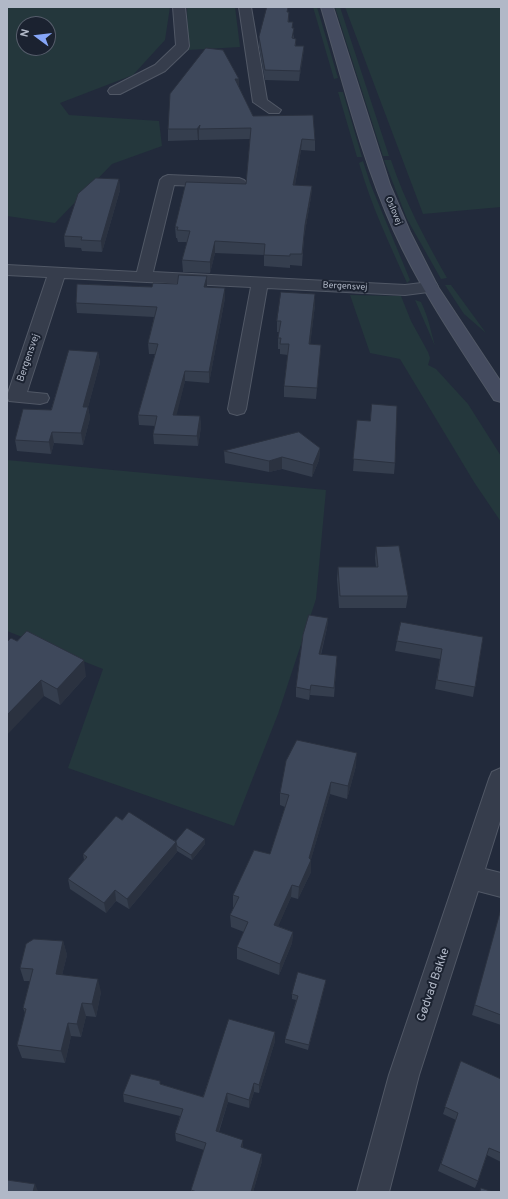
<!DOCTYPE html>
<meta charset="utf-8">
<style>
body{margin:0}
#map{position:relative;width:508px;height:1199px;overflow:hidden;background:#222a3b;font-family:Overpass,sans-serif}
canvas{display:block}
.frame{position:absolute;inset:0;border:8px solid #b1b8c7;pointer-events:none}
.north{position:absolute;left:16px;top:16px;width:40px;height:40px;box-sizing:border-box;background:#1b2230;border:1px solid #575e6c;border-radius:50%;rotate:285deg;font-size:11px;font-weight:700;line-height:16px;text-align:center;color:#b1b8c7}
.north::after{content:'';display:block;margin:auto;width:14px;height:18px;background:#86a6f8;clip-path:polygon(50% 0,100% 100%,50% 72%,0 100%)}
</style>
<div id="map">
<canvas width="508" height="1199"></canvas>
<div class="frame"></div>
<div class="north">N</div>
</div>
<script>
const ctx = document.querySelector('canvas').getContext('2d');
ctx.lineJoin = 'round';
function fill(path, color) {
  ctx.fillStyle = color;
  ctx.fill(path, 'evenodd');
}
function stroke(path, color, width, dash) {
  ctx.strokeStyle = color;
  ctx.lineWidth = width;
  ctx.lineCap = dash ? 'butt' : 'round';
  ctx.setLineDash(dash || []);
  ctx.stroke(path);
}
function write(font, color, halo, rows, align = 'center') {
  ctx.font = font + ' Overpass,sans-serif';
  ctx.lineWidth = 4;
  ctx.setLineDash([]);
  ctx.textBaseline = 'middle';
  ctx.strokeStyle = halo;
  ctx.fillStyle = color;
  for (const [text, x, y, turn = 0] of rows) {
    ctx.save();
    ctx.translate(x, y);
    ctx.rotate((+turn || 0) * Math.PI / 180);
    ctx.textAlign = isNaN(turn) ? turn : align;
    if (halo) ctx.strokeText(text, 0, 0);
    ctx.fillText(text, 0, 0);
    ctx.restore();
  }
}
const green = new Path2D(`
 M7,7H170L165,40L133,75L60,103L69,115L159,121L162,146L112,164L55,223L7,216ZM24,24H48V48H24Z
 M187,7H235L240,47L188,50Z
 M313,7H317L338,78L334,79Z
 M335,7H340L389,156H383Z
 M345,7H501V207L423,214Z
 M338,92H343L362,157H357Z
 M384,160H391C405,202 425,239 447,278L441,279L407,219Z
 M363,161L370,183L410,280L407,283C389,243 371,205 359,163Z
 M445,285H451L486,333L464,314Z
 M350,295L401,296L411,321L428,352L430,358L428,365L436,369L468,404L501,456V522L474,482L400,359L370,353Z
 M415,300L421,302C429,319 430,328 435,346Z
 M7,460L326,490L316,599L278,714L234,826L68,768L103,669L7,631Z`);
const street = new Path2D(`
 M173,7H185L189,46L188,49L165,71L120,94H110L108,91L110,88L155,65L176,45Z
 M239,7H251L267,100L281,110L279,113H269L253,102Z
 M168,175L239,178L244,180L247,183L244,186L239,188L174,185L153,272L405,285L430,282L436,283L438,287L436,291L405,295L267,288L246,409L244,413L237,415L230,413L228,409L251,287L64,278L27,392L47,394L49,398L47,402L40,404L9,401L7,396L47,277L7,275V265L137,272L160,180L163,177Z
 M501,768V818L485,869L501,873V897L478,891L419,1075L389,1192H357L389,1075L489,779L492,772Z`);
const secondary = new Path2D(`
 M321,7H333L390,185L410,232L438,287L501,382V402L494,400C459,346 421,291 394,231C362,160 343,82 321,7Z`);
const wall = new Path2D(`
 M288,12L289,22H293L292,28L294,38L296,39V46H304L303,56L299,81L265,80L259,47V37Z
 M239,79V88L253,116L315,140V151L301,150L295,185L312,186L311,197L304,237L302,266L290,265V268L264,266V255L215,253L210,273L183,272L182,260L187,242H178L177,238H176L175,227L246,184L250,139L199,140V138L198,140L168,141V129Z
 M119,179L120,190L102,252L82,251L81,248L65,247L64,236Z
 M152,287H207L225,298L209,383L185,381L176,415L200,416L201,427L198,446L154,444L153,434L155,426L139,425L138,415L155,354H149L148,343L154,317L77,313L76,303Z
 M315,305L310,344L320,356L316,399L284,397V386L288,355L280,354V349H278V338L279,332H277V321Z
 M98,352L100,363L88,407L90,418L83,445L54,443L51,454L17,451L15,440L51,410Z
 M357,420L395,463L394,474L353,471Z
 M320,448L319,460L312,477L282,469L269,472L225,463L224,451Z
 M376,547L408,596L406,608H339L337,579L338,567H376L375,558Z
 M328,618L327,628L321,655L337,656L334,697L310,695L309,700L296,697V687Z
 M483,637L473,697L435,689L440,659L395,651L397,641Z
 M7,642L86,676L60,705L44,696Z
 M356,766L347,799L330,794L311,859V872L298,899L291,897L278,926L293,932L292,943L279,975L237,959V947L244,932L231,927L230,915L234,907H233V895L270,854L285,807L280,805V793Z
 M122,820L176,841L205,839V844L192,860L177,851V852L129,909L116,901L106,913L70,889L68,879L84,860L83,854Z
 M501,909V1025L472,1015Z
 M63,941L67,955L62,975L101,992L96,1017L86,1016L81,1037L71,1036L65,1063L22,1058L17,1045L25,1013L23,1008L30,981H24L20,968Z
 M326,980L325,985L308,1050L285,1043V1039L296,1000L292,999V994Z
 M275,1032V1041L259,1093L254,1092L249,1108L228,1102L219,1132L243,1148L262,1161L253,1192H191V1190L204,1150L176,1141L175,1133L180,1116L124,1102L123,1094L161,1084L203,1097Z
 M461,1061L501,1079V1162L487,1155L478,1181L475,1188L438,1171L456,1120L443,1114Z`);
const shadedWall = new Path2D(`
 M304,46L303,56L299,81L300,71Z
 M235,79H239V89Z
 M200,125L199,129V138L198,140L197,129Z
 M302,139L301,150L293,196V185Z
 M119,179L120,190L102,252L101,241Z
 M312,186L311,197L304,237L302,266L305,225Z
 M215,241V253L210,273V262Z
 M207,276V286L204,297V287Z
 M7,283L8,290L7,293Z
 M225,288V298L209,383V372Z
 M315,294V305L309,355V344Z
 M98,352L100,363L85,418L83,407Z
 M185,371V381L174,426L173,415Z
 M88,407L90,418L83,445L81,433Z
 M200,416L201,427L198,446L197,436Z
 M52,432L54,443L51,454L49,442Z
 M320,448L319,460L312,477L313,465Z
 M282,457V469L269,472V461Z
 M328,618L327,628L318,664L319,654Z
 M84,660L86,676L60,705L57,689Z
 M41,680L44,696L7,735V715Z
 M311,685L310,695L309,700L310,690Z
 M357,753L356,766L347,799L348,786Z
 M331,782L330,794L310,863L311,860V872L298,899L299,887L309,858Z
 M205,839V844L192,860L191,855Z
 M176,842L177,852L129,909L127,899Z
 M292,885L291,897L274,936V925Z
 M115,890L116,901L106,913L104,903Z
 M293,932L292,943L279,975L280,964Z
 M63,941L67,955L59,987L56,974Z
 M98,979L101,992L96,1017L92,1004Z
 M326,980L325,985L308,1050L309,1045Z
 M82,1003L86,1016L81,1037L77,1024Z
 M68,1023L71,1036L65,1063L61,1051Z
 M275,1032V1041L259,1093V1085Z
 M254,1083V1092L249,1108V1100Z
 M227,1093L228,1102L216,1139V1131Z
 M243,1140V1148L241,1147Z
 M262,1154V1161L253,1192H251Z
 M35,1184L38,1191V1192H33Z`);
const building = new Path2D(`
 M267,7H288L287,12H289L288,22H293L292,28H294L292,38L296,39L295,46H304L300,71L265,70L259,37Z
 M206,48L223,50L239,79H235L253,116L313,115L315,140L302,139L293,185L312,186L305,225L302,254H290V256L264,255L265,244L215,241L210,262L182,260L190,231L177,230L178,227H175L186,182L246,184L251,128L199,129L200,125L197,129H168L170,94Z
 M96,178L119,179L101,241L81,240L82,237L64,236L78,194Z
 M179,275L207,276L204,287L225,288L209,372L185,371L173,415L200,416L197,436L153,434L157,416L138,415L158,344L148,343L157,307L76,303L77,284L152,287L153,283L177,284Z
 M281,292L315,294L309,344L321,345L317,388L284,386L289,344H280L281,338H278L281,321H277Z
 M69,350L98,352L83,407H88L81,433L52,432L49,442L15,440L23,409L51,410Z
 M372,404L397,406L395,463L353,459L357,420L370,421Z
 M299,432L320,448L313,465L282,457L269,461L224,451Z
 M399,546L408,596H340L338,567H378L376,547Z
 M309,615L328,618L319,654L337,656L334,688L311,685L310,690L296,687L303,635Z
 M401,622L483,637L475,687L437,680L442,649L397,641Z
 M27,631L84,660L57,689L41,680L7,715V642L11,638L17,641Z
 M297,740L357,753L348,786L331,782L309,858L311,860L299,887L292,885L274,925L293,932L280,964L237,947L248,922L230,915L239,897L233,895L254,850L270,854L289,795L280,793L286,761Z
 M129,812L176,842L127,899L115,890L104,903L68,879L87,857L83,854L116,816L122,820Z
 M187,828L205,839L191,855L177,846L176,842V841Z
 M501,909V1015L475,1005Z
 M34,939L63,941L56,974L98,979L92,1004L82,1003L77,1024L68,1023L61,1051L17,1045L26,1009L23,1008L33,969L20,968L26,944Z
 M298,972L326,980L309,1045L285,1039L298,996L292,994Z
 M229,1019L275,1032L259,1085L254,1083L249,1100L227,1093L216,1131L243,1140L241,1147L262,1154L251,1192H197L191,1190L206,1143L175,1133L183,1109L123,1094L131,1074L160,1081V1084L203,1097Z
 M461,1061L501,1079V1153L489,1148L478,1181L441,1164L458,1113L445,1107Z
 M7,1180L35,1184L33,1192H7Z
 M481,1188L493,1192H480Z`);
const farStreetnames = [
 ["Oslovej",393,211,67],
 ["Bergensvej",345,287,3]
];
const streetNames = [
 ["Bergensvej",29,358,-71]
];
const nearStreetnames = [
 ["Gødvad Bakke",434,985,-71]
];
fill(green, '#24373c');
stroke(street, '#515866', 2);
stroke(secondary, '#515866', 2);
fill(street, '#363d4c');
fill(secondary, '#444b5f');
fill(wall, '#353e4e');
fill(shadedWall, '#2b3240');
fill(building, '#3e485b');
stroke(building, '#2b3240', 1);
write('9px', '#b1b8c7', '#1b2230', farStreetnames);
write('10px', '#b1b8c7', '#1b2230', streetNames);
write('12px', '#b1b8c7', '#1b2230', nearStreetnames);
</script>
